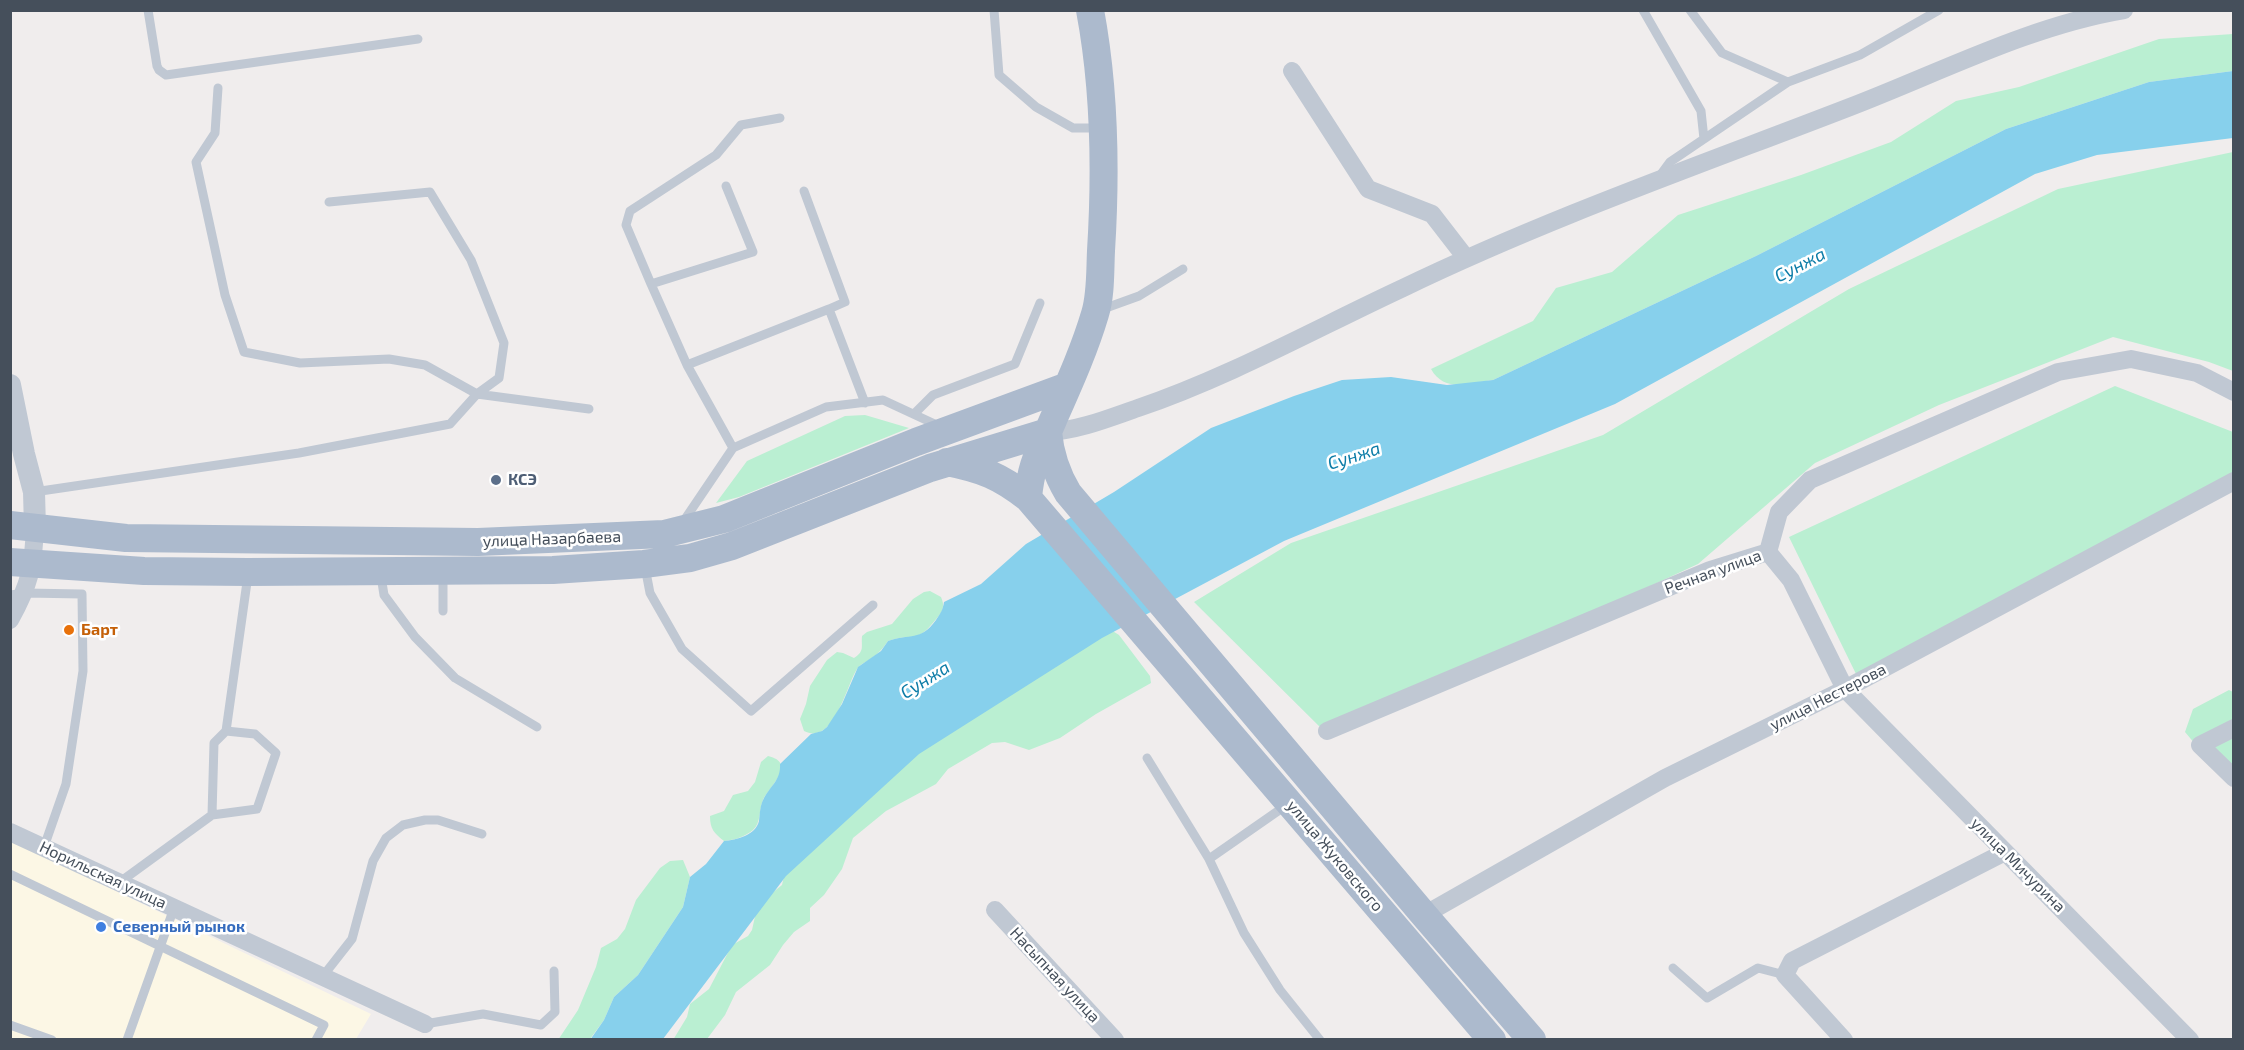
<!DOCTYPE html>
<meta charset="utf-8">
<style>
body{margin:0}
#map{position:relative;width:2244px;height:1050px;overflow:hidden;background:#f0eded;font-family:"Exo 2",sans-serif}
canvas{display:block}
.frame{position:absolute;inset:0;border:12px solid #454f5b;pointer-events:none}
</style>
<div id="map">
<canvas width="2244" height="1050"></canvas>
<div class="frame"></div>
</div>
<script>
const ctx = document.querySelector('canvas').getContext('2d');
ctx.lineJoin = 'round';
function fill(path, color) {
  ctx.fillStyle = color;
  ctx.fill(path, 'evenodd');
}
function stroke(path, color, width, dash) {
  ctx.strokeStyle = color;
  ctx.lineWidth = width;
  ctx.lineCap = dash ? 'butt' : 'round';
  ctx.setLineDash(dash || []);
  ctx.stroke(path);
}
function write(font, color, halo, rows, align = 'center') {
  ctx.font = font + ' "Exo 2",sans-serif';
  ctx.lineWidth = 5;
  ctx.setLineDash([]);
  ctx.textBaseline = 'middle';
  ctx.strokeStyle = halo;
  ctx.fillStyle = color;
  for (const [text, x, y, turn = 0] of rows) {
    ctx.save();
    ctx.translate(x, y);
    ctx.rotate((+turn || 0) * Math.PI / 180);
    ctx.textAlign = isNaN(turn) ? turn : align;
    if (halo) ctx.strokeText(text, 0, 0);
    ctx.fillText(text, 0, 0);
    ctx.restore();
  }
}
const commercial = new Path2D(`
 M10,840L371,1014L356,1039H11Z`);
const green = new Path2D(`
 M2233,34V71L2149,82L2006,129L1756,256L1493,380C1470,383 1444,393 1431,369L1533,321L1556,288L1612,272L1678,215L1801,175L1891,142L1956,101L2019,87L2159,39Z
 M2233,152V371L2209,362L2113,337L1939,405L1815,463L1698,564L1328,735L1194,602L1291,543L1603,435L1849,289L2058,189Z
 M2115,386L2233,432V479L1857,676L1789,537Z
 M865,415L909,428L739,497L716,503L747,461L845,416Z
 M930,591L941,597C945,606 943,611 937,618C916,645 915,632 888,641C883,648 879,653 872,658C867,662 861,663 857,669C846,686 834,746 804,731L800,719L806,704L810,686L827,660L837,652L843,653L854,658C865,651 861,647 862,636L867,632L892,624L913,599L924,592Z
 M1111,630L1119,635L1150,676L1151,683L1096,714L1060,738L1029,750L1005,742L992,743L948,769L936,784L886,811L853,838L842,869L824,895L810,908V921L794,932L783,945L770,965L736,992L725,1015L707,1039L673,1040L687,1017L690,1004L709,989L732,945L748,936L752,930L756,912L767,897L782,885L786,868L882,769Z
 M2229,690L2233,692V780L2226,781L2185,732L2193,709Z
 M768,756C798,763 769,787 763,800C759,809 761,823 753,830C744,837 735,840 724,841C714,833 710,829 710,816L724,811L733,795L748,791L755,782L761,762Z
 M683,860L690,877L683,907L638,975L614,997L604,1020L590,1039L558,1040L578,1010L596,967L601,948L617,939L625,929L636,900L660,868L670,861Z`);
const water = new Path2D(`
 M2233,71V138L2097,155L2035,174L1615,404L1284,541L1102,638L919,754L786,876L663,1039L590,1040L604,1020L614,997L638,975L683,907L690,877L706,864L724,841C736,840 756,835 759,821C760,813 760,805 764,798C771,785 781,780 780,764L811,734L822,731L827,727L842,704L858,667L881,651L888,641C910,633 920,642 936,620C940,614 943,610 944,602L981,584L1026,544L1114,492L1211,428L1294,396L1342,380L1391,377L1447,385L1493,380L1756,256L2006,129L2149,82Z`);
const service = new Path2D(`
 M148,10L157,66L159,70L166,75L418,39
 M994,10L999,75L1036,107L1073,128H1101
 M1643,10L1701,111L1704,139
 M1690,10L1722,53L1788,82L1860,55L1939,10
 M218,88L215,133L196,162L225,295L244,352L300,363L389,359L425,365L477,394L499,378L504,343L471,260L430,192L329,202
 M1659,177L1670,162L1788,82
 M726,186L753,252L651,284L687,365L829,309
 M804,191L845,302L829,309L865,403
 M651,284L626,225L630,211L716,155L741,125L780,118
 M1103,309L1139,296L1183,269
 M687,365L733,448
 M914,414L933,395L1015,364L1040,303
 M34,492L299,453L450,424L477,394L589,409
 M683,522L733,448L826,407L883,400L939,426
 M645,567L650,593L682,649L751,711L873,605
 M381,576L384,595L415,637L455,678L537,727
 M10,595L26,593L82,594L83,671L66,784L44,847
 M443,611V573
 M1147,758L1209,859L1288,804
 M212,815L214,743L226,731
 M1209,859L1244,933L1280,990L1320,1040
 M10,874L324,1025L316,1040
 M120,882L212,815L257,809L276,753L255,734L226,731L248,575
 M1673,968L1707,998L1758,968L1785,975
 M323,976L352,939L373,861L386,838L403,825L425,820H438L482,834
 M425,1024L483,1014L541,1025L555,1012L554,971
 M10,1025L52,1040
 M127,1040L174,908`);
const minor = new Path2D(`
 M1292,71L1368,189L1432,214L1466,258
 M1048,432C1080,430 1109,418 1138,408C1229,377 1315,329 1403,288C1548,218 1700,165 1850,107C1939,73 2029,26 2124,10
 M1768,552L1791,580L1845,689L2190,1040
 M10,620C30,584 33,568 35,528
 M2234,728L2200,745L2234,778
 M1327,731L1710,570L1768,552L1779,512L1810,480L2058,372L2131,359L2197,373L2234,392
 M10,832L425,1024
 M995,910L1115,1040
 M1424,915L1665,778L1845,689L2234,481
 M1844,1040L1785,975L1792,961L2005,852`);
const tertiary = new Path2D(`
 M10,385L24,454L34,492L35,528`);
const primary = new Path2D(`
 M1090,10C1105,90 1106,171 1101,251C1100,271 1101,295 1095,314C1084,351 1068,386 1053,420C1040,451 1031,463 1028,498L1492,1040
 M1048,432C1050,455 1056,473 1068,493L1424,915L1532,1040
 M947,462C982,469 1000,476 1028,498
 M10,525L126,538L478,542L664,534L724,519L916,442L1068,386
 M10,562L144,571L248,572L553,570L644,564L690,558L732,546L930,468L1048,432`);
const markers = [
 [496,480,6,"#5c6f8a"],
 [69,630,6,"#e8710a"],
 [101,927,6,"#3f7fe0"]
];
const serviceNames = [
 ["КСЭ",508,480]
];
const streetNames = [
 ["улица Назарбаева",552,539,-2],
 ["Речная улица",1713,572,-20],
 ["улица Нестерова",1828,697,-27],
 ["улица Жуковского",1335,856,50],
 ["улица Мичурина",2018,865,45],
 ["Норильская улица",103,875,25],
 ["Насыпная улица",1055,975,47]
];
const foodNames = [
 ["Барт",81,630]
];
const shopNames = [
 ["Северный рынок",113,927]
];
const waterNames = [
 ["Сунжа",1800,265,-27],
 ["Сунжа",1354,456,-18],
 ["Сунжа",925,680,-32]
];
fill(commercial, '#fcf7e5');
fill(green, '#baefd2');
fill(water, '#87d0ec');
stroke(service, '#c0c8d3', 9);
stroke(minor, '#c0c8d3', 18);
stroke(tertiary, '#c0c8d3', 22);
stroke(primary, '#acbacd', 28);
for (const [x, y, r, color] of markers) {
  const dot = new Path2D();
  dot.arc(x, y, r, 0, 2 * Math.PI);
  ctx.fillStyle = color;
  ctx.fill(dot);
  stroke(dot, '#fff', 2);
}
write('bold 16px', '#4e5e75', '#fff', serviceNames, 'left');
write('16px', '#454f5b', '#fff', streetNames);
write('bold 16px', '#c56008', '#fff', foodNames, 'left');
write('bold 16px', '#366cbe', '#fff', shopNames, 'left');
write('italic 18px', '#0c7ca7', '#fff', waterNames);
</script>
